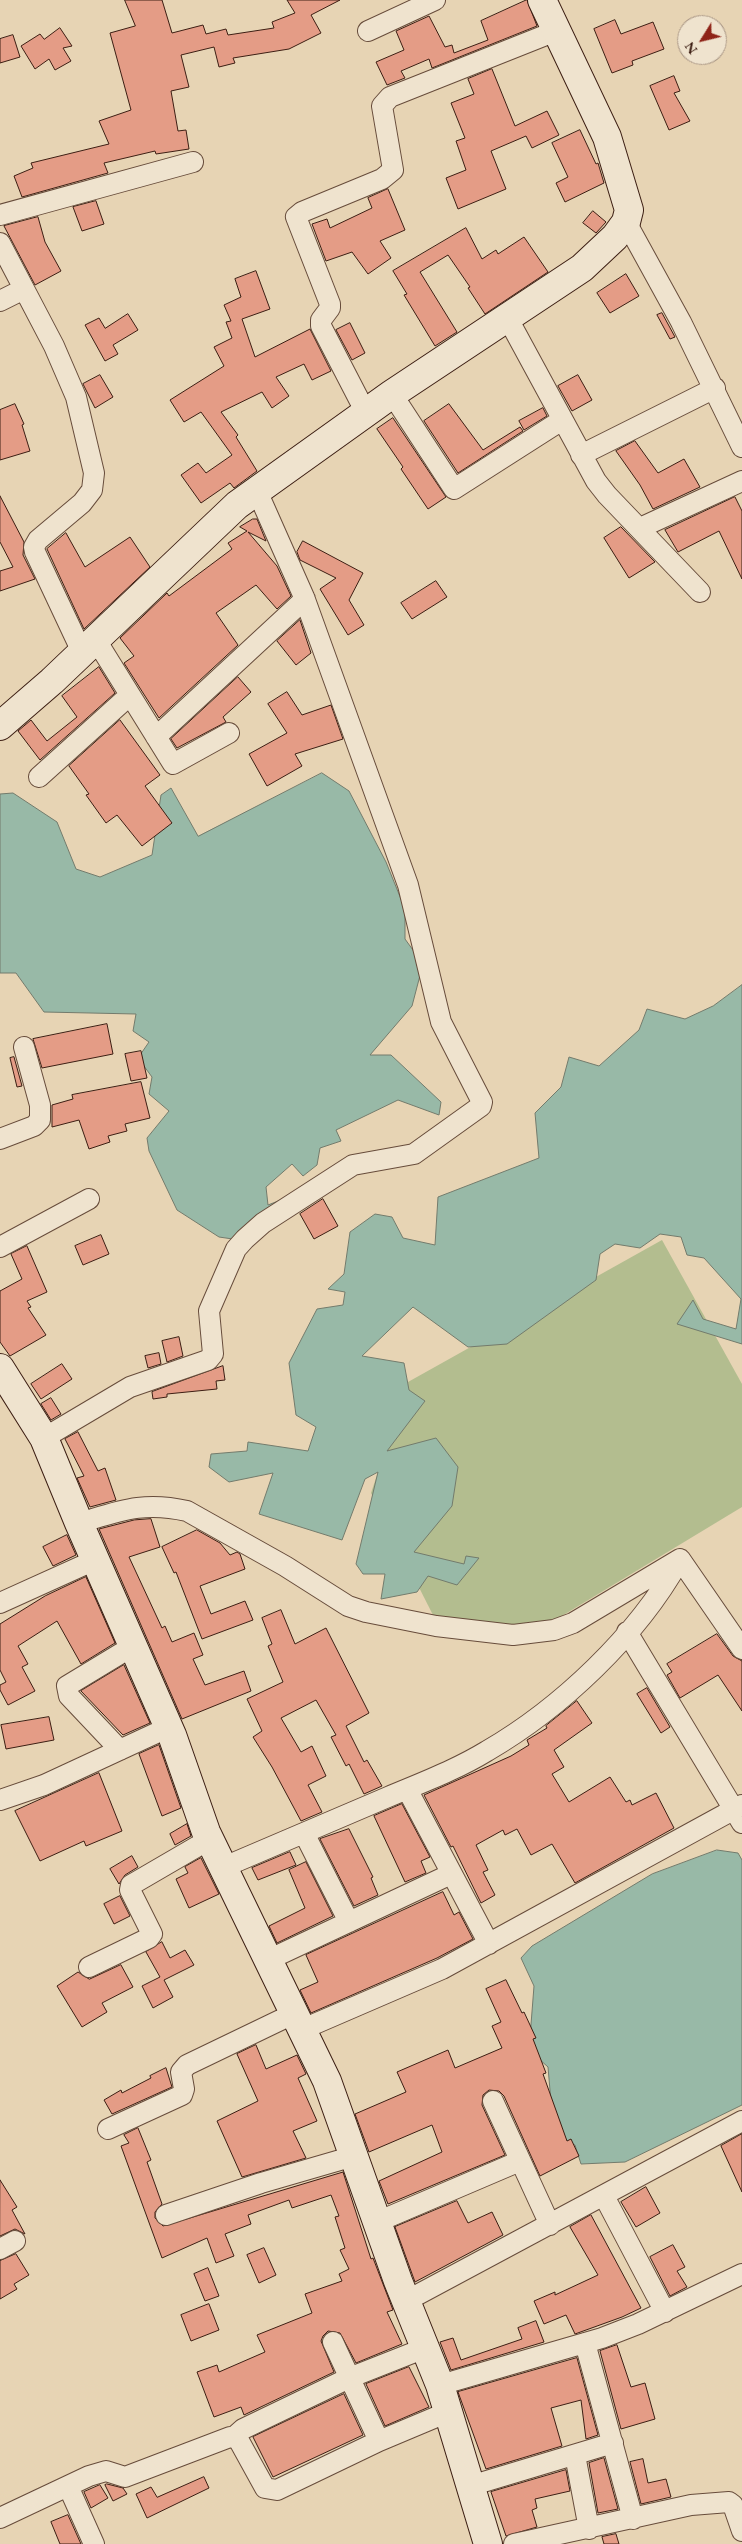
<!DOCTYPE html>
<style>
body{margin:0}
#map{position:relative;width:742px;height:2544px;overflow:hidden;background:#e7d4b4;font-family:"EB Garamond",serif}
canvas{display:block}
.north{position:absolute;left:677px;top:15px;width:50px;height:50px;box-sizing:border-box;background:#efe3ce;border:1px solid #a79483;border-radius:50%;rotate:234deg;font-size:14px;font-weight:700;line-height:20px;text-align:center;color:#3c1e13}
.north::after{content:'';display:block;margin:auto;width:18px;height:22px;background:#8f2418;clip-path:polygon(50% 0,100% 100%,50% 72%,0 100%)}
</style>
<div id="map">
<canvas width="742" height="2544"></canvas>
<div class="north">N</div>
</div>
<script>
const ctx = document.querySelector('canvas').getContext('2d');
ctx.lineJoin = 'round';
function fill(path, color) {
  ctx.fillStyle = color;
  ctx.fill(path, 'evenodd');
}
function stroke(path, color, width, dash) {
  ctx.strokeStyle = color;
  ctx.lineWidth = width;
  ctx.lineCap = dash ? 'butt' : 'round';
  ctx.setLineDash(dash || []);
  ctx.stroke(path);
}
const green = new Path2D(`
 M662,1240L742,1384V1507L537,1631L434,1617L371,1493L408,1382Z`);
const water = new Path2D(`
 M322,773L349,791L386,862L405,909V939L423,964L412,1006L370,1055H391L441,1102L439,1115L398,1100L336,1130L341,1141L320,1148L317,1165L303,1176L292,1164L266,1187L268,1205L291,1196L253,1242L219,1237L177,1210L149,1151L147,1138L169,1111L149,1094L152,1077L138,1058L149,1042L133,1031L136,1014L44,1012L16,973H0V794L13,793L57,822L76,869L100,877L152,855L161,795L171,788L198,836Z
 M742,985V1344L677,1324L693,1300L703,1319L736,1329L741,1299L704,1258L687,1255L681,1237L660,1234L640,1248L615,1244L600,1254L596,1280L507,1344L468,1347L413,1307L362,1356L404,1363L409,1390L425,1401L387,1451L436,1438L458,1467L452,1506L414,1552L464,1564L466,1556L479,1558L457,1585L428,1576L417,1592L381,1599L385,1574H363L356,1564L378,1472L365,1479L342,1540L259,1514L273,1473L229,1482L209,1467L211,1454L247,1451L248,1442L308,1451L316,1427L296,1415L289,1363L317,1309L343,1305L345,1292L328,1289L344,1274L350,1232L375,1214L392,1217L403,1238L435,1245L438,1197L539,1158L535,1113L561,1087L569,1057L599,1066L639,1030L647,1009L685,1019L713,1006Z
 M717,1850L738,1853L742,1860V2105L625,2162L581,2164L575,2145L554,2137L548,2067L529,2050L534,1986L521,1958L532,1946L652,1874Z`);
const building = new Path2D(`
 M125,0H162L172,33L203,25L206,34L226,29L228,35L274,28L272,22L295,13L287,0H340L311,15L321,33L289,49L233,58L235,63L219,67L214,47L181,55L189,87L171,91L178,131L186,130L189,149L156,154L155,151L104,163L108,173L22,197L14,176L33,168L31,163L109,144L99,121L131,110L110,33L135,26Z
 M527,0L537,26L432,68L429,59L401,71L405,78L387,85L376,62L404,50L396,31L429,16L445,47L452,45L454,53L488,40L481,21Z
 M615,20L621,34L653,22L664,49L632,61L633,65L612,73L594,29Z
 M60,28L72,46L63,48L71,61L55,70L49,59L35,69L21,46L40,34L44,39Z
 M13,35L20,57L0,63V39Z
 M492,69L515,126L547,111L559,135L532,148L526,136L491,151L506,189L458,209L446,178L466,170L456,141L465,138L451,103L474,94L468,79Z
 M674,76L680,91L674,93L690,121L669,130L650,86Z
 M580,130L596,164L598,163L604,183L565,202L556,183L568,177L552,143Z
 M388,189L405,230L380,241L391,258L368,274L352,252L326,261L312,224L327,219L330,228L372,208L368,198Z
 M96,201L104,224L82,231L73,207Z
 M593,211L606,222L596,233L583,223Z
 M38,217L45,242L61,271L35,285L4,226Z
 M466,228L482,259L496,250L498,254L524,237L548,272L485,314L468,288L470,287L448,255L420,272L457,332L435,346L404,295L407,294L393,271Z
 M256,271L270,309L242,319L255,357L310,329L331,371L312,380L304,364L276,377L289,396L272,408L262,392L221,412L238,435L236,437L257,471L234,488L230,483L201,503L181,475L198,463L206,473L232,455L201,412L184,422L170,400L224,366L214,347L232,338L226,322L231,321L224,305L241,297L235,279Z
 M626,274L639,296L610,313L597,293Z
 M662,313L675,337L670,339L657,315Z
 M128,314L138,330L113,345L118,354L105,361L85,325L99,318L105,328Z
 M350,323L365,353L352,360L336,330Z
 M100,375L113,397L95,408L83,384Z
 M578,375L592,400L572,411L558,386Z
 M15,404L24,424L22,425L30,451L0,460V410Z
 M449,404L483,450L520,427L523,431L458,473L424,421Z
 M543,408L547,416L524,430L519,421Z
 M393,418L446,497L428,509L401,469L403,467L377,429Z
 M635,441L658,473L684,459L700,487L653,509L640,485L616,451Z
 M0,496L24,542L23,555L35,579L0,591V571L13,567L0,542Z
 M735,497L742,511V579L719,531L678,552L665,530Z
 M253,519H257L266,541L248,532L277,566L291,596L277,609L256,585L216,613L238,645L159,718L124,663L134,656L120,638L167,593L169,596L232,549L228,543L247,531L240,527Z
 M621,527L655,562L629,578L604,538Z
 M66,533L85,567L130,537L150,567L84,629L47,549Z
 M303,541L363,573L349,600L364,625L348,635L320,589L336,578L300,560L297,552Z
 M436,581L447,597L412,619L401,603Z
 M300,620L311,653L296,665L277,641Z
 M99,667L115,693L40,760L18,731L31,720L47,741L77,717L62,696Z
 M238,677L251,692L223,717L226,722L177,748L171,739Z
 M287,692L302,715L331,705L343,739L295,754L302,766L267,786L249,754L287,733L268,704Z
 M120,720L160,775L145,786L172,823L142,846L117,815L106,823L86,795L89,794L69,766Z
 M107,1024L113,1054L42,1068L33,1039Z
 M141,1051L147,1078L131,1081L125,1054Z
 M14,1057L22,1086L17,1087L10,1058Z
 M141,1082L150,1118L125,1124L127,1131L108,1136L110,1142L89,1149L79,1120L52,1127V1105L73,1099L72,1095Z
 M323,1199L338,1226L314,1239L300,1214Z
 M101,1235L109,1254L83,1265L75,1246Z
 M27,1246L47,1292L27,1301L31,1307L28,1308L46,1335L10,1356L0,1342V1291L22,1279L11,1254Z
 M179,1337L183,1356L167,1362L162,1341Z
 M159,1353L161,1364L148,1368L145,1356Z
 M62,1364L72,1379L41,1399L31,1384Z
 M223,1366L225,1380L216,1381L217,1389L167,1394V1397L153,1399L152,1392Z
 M51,1398L61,1414L51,1420L41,1404Z
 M78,1432L98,1471L105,1468L116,1500L90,1507L77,1478L84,1476L65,1439Z
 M151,1519L160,1547L129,1557L162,1628L165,1626L172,1642L194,1633L203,1655L193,1659L205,1685L244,1671L251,1691L182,1719L99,1529L134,1520Z
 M197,1530L220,1543L230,1555L237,1552L240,1554L245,1569L200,1586L211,1614L245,1601L253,1620L202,1639L176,1572L174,1573L162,1547Z
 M67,1535L76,1555L53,1566L43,1547Z
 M86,1577L115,1643L81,1664L57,1621L18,1646L28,1664L22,1667L35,1691L8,1705L0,1690V1685L6,1682L0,1670V1624L45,1596Z
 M281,1610L295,1644L326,1628L369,1713L346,1726L364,1762L367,1760L382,1786L364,1794L349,1764L346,1766L331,1737L336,1735L316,1700L281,1718L301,1752L312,1746L326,1776L308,1785L322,1812L301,1821L272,1767L253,1737L262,1731L247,1699L283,1682L268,1646L272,1644L262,1618Z
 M717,1634L733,1656L742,1661V1711L718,1675L680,1698L667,1675L672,1672L667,1664Z
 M124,1665L150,1723L123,1735L81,1691Z
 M647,1688L670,1727L661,1733L637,1694Z
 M577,1701L592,1723L554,1750L564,1767L552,1774L569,1802L610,1777L626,1802L630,1800L632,1805L656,1793L674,1828L575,1883L552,1844L531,1855L517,1829L505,1835L503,1830L476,1845L488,1870L483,1872L495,1895L481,1903L453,1846L451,1847L424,1795L511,1756L529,1745L527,1740L547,1728L546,1726Z
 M49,1717L54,1740L6,1749L1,1725Z
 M159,1745L181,1808L162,1816L139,1754Z
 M99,1773L122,1831L86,1846L84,1841L40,1861L15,1811Z
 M402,1804L430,1857L421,1861L426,1873L405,1882L374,1816Z
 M187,1824L191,1836L175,1845L170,1834Z
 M349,1829L373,1877L371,1878L378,1895L354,1906L320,1839Z
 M290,1852L296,1865L258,1880L252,1868Z
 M132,1856L138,1867L125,1875L119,1884L110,1869Z
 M201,1858L219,1894L189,1908L176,1879L188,1873L185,1867Z
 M306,1862L333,1916L277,1943L269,1926L305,1908L289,1870Z
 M443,1892L454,1915L459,1912L473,1939L437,1958L311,2013L300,1990L318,1982L306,1955Z
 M120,1896L130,1916L114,1924L104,1904Z
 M162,1942L170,1958L185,1950L194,1965L164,1980L173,1997L153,2008L142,1986L160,1977L146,1952Z
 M121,1965L133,1987L102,2003L107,2012L82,2027L57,1986L78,1972L89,1979Z
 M506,1980L522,2013L524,2012L536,2038L533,2039L546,2073L543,2074L567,2141L571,2139L579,2156L540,2176L504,2096L499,2091L489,2090L483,2095L482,2105L505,2155L388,2204L379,2181L442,2152L432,2125L369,2152L355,2114L406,2092L397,2072L448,2050L455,2068L502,2048L492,2026L501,2022L486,1989Z
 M256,2045L266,2069L297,2055L306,2074L298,2078L317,2121L293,2131L306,2158L242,2177L217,2121L258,2101L237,2054Z
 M166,2068L172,2087L112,2114L104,2100L121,2090L122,2093L151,2078L150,2076Z
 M138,2128L151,2160L147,2162L162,2204L155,2212V2218L163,2226L343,2172L371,2259L373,2258L393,2310L387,2312L402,2344L356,2363L340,2333L328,2331L323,2336L321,2341L334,2372L244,2415L241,2407L214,2417L197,2372L217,2365L219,2372L265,2352L257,2335L312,2313L305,2294L342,2281L339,2274L349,2269L340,2250L345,2248L335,2217L339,2216L331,2195L292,2208L289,2200L248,2215L251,2224L225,2234L234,2256L216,2263L207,2238L162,2258L121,2146L129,2143L124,2135Z
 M742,2134V2192L721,2146Z
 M0,2180L17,2207L12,2210L25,2234L15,2229L0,2236Z
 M646,2187L660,2213L636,2227L621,2202Z
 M457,2201L468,2223L492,2212L503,2235L415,2282L395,2227Z
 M591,2215L641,2308L622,2317L575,2334L566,2315L544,2324L534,2301L555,2292V2295L598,2275L570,2227Z
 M673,2245L685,2267L677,2271L687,2287L670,2296L650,2257Z
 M264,2248L276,2275L259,2283L247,2255Z
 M16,2254L29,2275L14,2284L17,2289L0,2299V2261Z
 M208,2268L219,2296L205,2301L194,2274Z
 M209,2304L219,2330L191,2341L181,2315Z
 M536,2321L544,2342L451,2370L440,2342L453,2338L461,2360L522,2339L518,2328Z
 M617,2345L631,2387L645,2383L655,2419L621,2429L600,2351Z
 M577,2358L598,2435L586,2439L581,2400L551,2408L562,2446L486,2469L458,2392Z
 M409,2367L429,2407L385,2426L366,2384Z
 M344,2394L363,2435L273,2477L253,2437Z
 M604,2458L618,2509L598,2513L589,2463Z
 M643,2459L648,2483L666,2479L671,2497L641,2504L630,2462Z
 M566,2470L570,2491L535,2499L537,2508L532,2510L537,2527L506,2536L491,2492Z
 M204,2477L209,2488L147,2518L136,2494L151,2487L157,2497Z
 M107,2484L123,2488L127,2494L113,2501L105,2485Z
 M100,2485L108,2498L91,2508L84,2492Z
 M68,2515L81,2544H60L51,2522Z
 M616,2534L619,2544H604L602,2537Z`);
const street = new Path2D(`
 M368,31L435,0
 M0,215L193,162
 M626,222L681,322L742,447
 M0,243L54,346L76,397L94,473L92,490L82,503L38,540L34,547L35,552L82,652
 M0,301L24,289
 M507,317L596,481L607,495L700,592
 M392,394L454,489L562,420
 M366,413L321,326V320L330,308V304L296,217L302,212L382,179L393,170L382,106L390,97L556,31
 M581,455L715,388
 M640,528L742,481
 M96,640L173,764L229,733
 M156,737L305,599
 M39,777L130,695
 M0,1139L34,1126L40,1120V1105L24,1047
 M0,1247L89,1199
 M44,1438L130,1387L208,1360L213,1354L209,1311L236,1249L245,1239L263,1223L353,1165L414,1154L481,1106L482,1102L441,1022L408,885L304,597L257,491
 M79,1523C120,1511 143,1501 187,1511L285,1566L348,1606L366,1612L436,1626L513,1635L554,1630L573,1623L680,1559L742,1649
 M0,1603L95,1560
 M627,1632L742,1823
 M120,1750L69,1696L67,1686L133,1646
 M407,1789L489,1944
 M0,1800L44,1785L167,1728
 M304,1833L349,1922
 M224,1867C279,1844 333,1820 388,1797C421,1783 456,1770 487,1751C561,1708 637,1636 679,1561
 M270,1959L451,1874
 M89,1967L149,1938L152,1934L130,1890L131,1885L210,1839
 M303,2029L442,1969L742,1805
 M493,2101L550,2225
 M108,2129L182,2095L184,2089L181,2072L187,2065L295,2013
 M604,2196L665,2312
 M166,2215L261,2183L354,2156
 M377,2222L520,2161
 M0,2249L15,2241
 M406,2301L742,2121
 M333,2342L379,2441
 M585,2343L633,2519
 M440,2385L602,2338L638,2324L742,2274
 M234,2437L243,2429L349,2378L425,2348
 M575,2455L589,2529
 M68,2486L94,2544
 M470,2486L613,2443
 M0,2518L89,2476L106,2471L125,2477L230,2437L238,2439L265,2488L277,2490L379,2441L448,2412
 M514,2544L691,2505L729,2502L733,2505L742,2531`);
const secondary = new Path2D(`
 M0,726L52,681L237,505L392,394L582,268L615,237L626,222L629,210L607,137L542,0
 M0,1368L44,1438L79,1523L172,1735L206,1832L327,2081L398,2281L440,2385L488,2544`);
fill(green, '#b3bd8f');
fill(water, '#98b9a7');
stroke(water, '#737b6c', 1);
fill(building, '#e49c86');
stroke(building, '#3c1e13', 1);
stroke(street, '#674c3b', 22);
stroke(secondary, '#3c1e13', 30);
stroke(street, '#efe3ce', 20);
stroke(secondary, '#efe3ce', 28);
</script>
